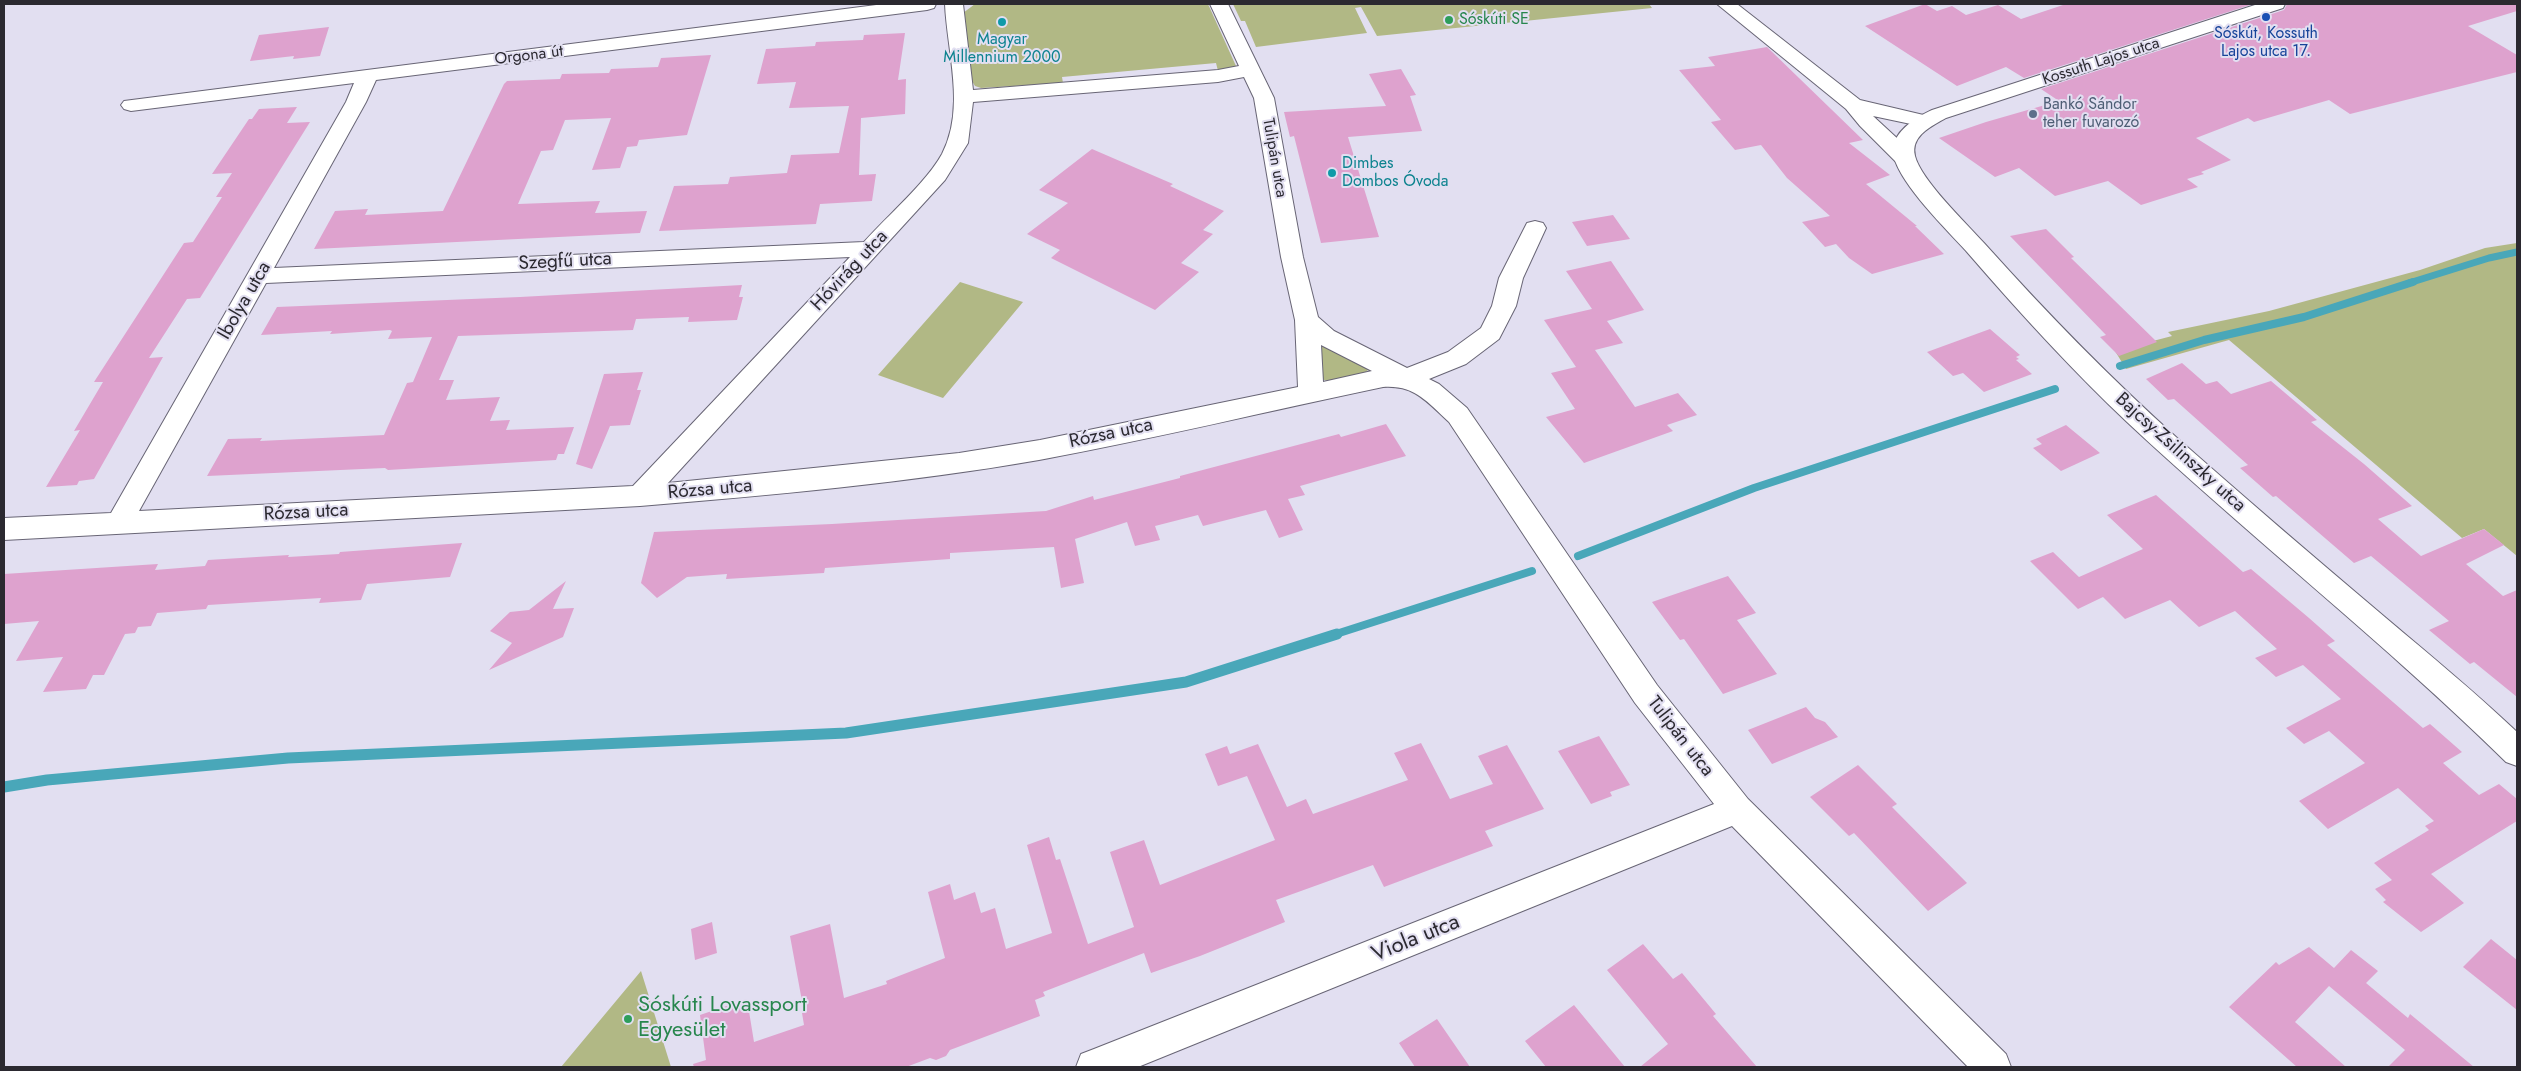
<!DOCTYPE html>
<meta charset="utf-8">
<style>
body{margin:0}
#map{position:relative;width:2521px;height:1071px;overflow:hidden;background:#e2dff1;font-family:Jost,sans-serif}
canvas{display:block}
.frame{position:absolute;inset:0;border:5px solid #2b2930;pointer-events:none}
</style>
<div id="map">
<canvas width="2521" height="1071"></canvas>
<div class="frame"></div>
</div>
<script>
const ctx = document.querySelector('canvas').getContext('2d');
ctx.lineJoin = 'round';
function fill(path, color) {
  ctx.fillStyle = color;
  ctx.fill(path, 'evenodd');
}
function stroke(path, color, width, dash) {
  ctx.strokeStyle = color;
  ctx.lineWidth = width;
  ctx.lineCap = dash ? 'butt' : 'round';
  ctx.setLineDash(dash || []);
  ctx.stroke(path);
}
function write(font, color, halo, rows, align = 'center') {
  ctx.font = font + ' Jost,sans-serif';
  ctx.lineWidth = 4;
  ctx.setLineDash([]);
  ctx.textBaseline = 'middle';
  ctx.strokeStyle = halo;
  ctx.fillStyle = color;
  for (const [text, x, y, turn = 0] of rows) {
    ctx.save();
    ctx.translate(x, y);
    ctx.rotate((+turn || 0) * Math.PI / 180);
    ctx.textAlign = isNaN(turn) ? turn : align;
    if (halo) ctx.strokeText(text, 0, 0);
    ctx.fillText(text, 0, 0);
    ctx.restore();
  }
}
const green = new Path2D(`
 M975,4H1208L1236,66L1218,71L1216,63L1062,77L1063,83L981,88L975,86L972,81L963,13Z
 M1233,4H1649L1652,8L1377,36L1361,7L1355,8L1367,33L1256,47L1245,21H1241Z
 M2517,243V556L2484,529L2462,538L2229,340L2126,369L2115,351L2172,336L2168,332L2269,311L2420,270L2485,248Z
 M960,282L1023,302L943,398L878,375Z
 M1323,343L1368,366V370L1364,374L1329,381L1324,380L1322,377L1319,344Z
 M641,971L671,1067H561Z`);
const streamFar2 = new Path2D(`
 M2409,283L2489,258L2517,252`);
const streamFar1 = new Path2D(`
 M2120,366L2204,340L2304,317L2413,282
 M1578,556L1754,488L2055,389
 M1333,635L1532,571`);
const stream = new Path2D(`
 M4,787L47,780L288,758L846,733L1186,682L1337,634`);
const building = new Path2D(`
 M1925,4L1937,11L1952,6L1966,15L1998,5L2021,19L2066,4H2253L2024,78L2006,67L1957,86L1865,26Z
 M2287,4H2517V11L2468,26L2517,55V72L2350,114L2329,100L2254,122L2248,118L2196,138L2231,160L2201,172L2204,174L2187,179L2198,187L2141,205L2108,181L2055,196L2019,168L1995,177L1939,138L1986,122L2059,101L2041,89L2284,10Z
 M329,27L320,56L293,59L294,56L250,61L259,35Z
 M905,33L898,80L906,79L905,114L861,118L859,175L876,174L872,201L820,204L816,224L659,231L674,186L728,184L730,177L787,173L791,155L839,153L849,106L789,108L796,82L757,84L766,49L815,46L816,42L863,40L864,35Z
 M1767,47L1863,140L1849,143L1890,175L1866,184L1917,226H1915L1944,254L1872,274L1849,258L1836,244L1825,247L1802,222L1830,216L1787,178L1761,145L1735,150L1711,122L1721,120L1679,70L1715,66L1708,57Z
 M711,55L687,135L639,140L637,146L627,147L620,168L592,170L611,118L565,120L553,150L541,151L518,204L600,201L595,213L647,211L640,233L314,249L335,211L368,209L365,215L443,211L504,84L507,81L560,79L562,74L609,73L611,69L658,67L661,58Z
 M1401,69L1416,95L1410,96L1422,131L1348,137L1379,237L1321,243L1294,136L1290,137L1284,112L1386,106L1369,74Z
 M297,107L287,123L310,122L200,298L187,299L149,358L163,357L94,479L79,481L77,485L46,487L80,430L74,431L103,382H94L184,243L193,242L222,197H216L232,173L212,174L249,119H252L259,109Z
 M1092,149L1173,184L1170,186L1224,211L1203,230L1213,234L1181,263L1199,272L1155,310L1051,258L1060,250L1027,234L1068,203L1039,190Z
 M1613,215L1630,239L1587,246L1572,222Z
 M2046,229L2074,257L2071,258L2157,342L2119,356L2100,337L2106,335L2010,236Z
 M1611,261L1644,310L1607,321L1623,343L1595,350L1635,407L1678,393L1697,415L1667,425L1673,431L1584,463L1546,417L1575,409L1551,373L1576,367L1544,320L1592,309L1566,271Z
 M742,285L739,297H743L737,320L688,322L689,317L636,319L633,330L458,336L439,380H454L446,400L500,397L490,421L510,420L506,430L574,427L564,454H558L556,460L388,470L385,468L207,476L228,439L262,438L260,441L384,435L407,383L413,382L432,337L388,339L392,331L390,330L330,334L332,331L261,335L277,307L520,297Z
 M1990,329L2020,355L2016,357L2019,359L2016,360L2032,374L1984,392L1963,373L1953,376L1927,352Z
 M2182,363L2206,384L2217,381L2231,394L2271,381L2317,420L2311,422L2364,464L2412,506L2378,519L2421,556L2484,529L2504,545L2466,564L2503,596L2517,590V697L2474,662L2470,664L2429,630L2449,621L2371,556L2354,563L2276,496L2273,497L2240,468L2248,465L2174,399L2168,400L2146,379Z
 M643,372L637,390H641L630,425L610,426L592,469L576,464L604,374Z
 M1386,424L1406,456L1300,486L1305,495L1288,499L1303,530L1279,538L1266,510L1203,526L1198,515L1155,526L1160,540L1135,546L1127,522L1075,539L1084,583L1061,588L1054,547L950,553V559L825,568L824,573L726,579L727,574L687,577L657,598L641,583L654,532L832,524L1046,511L1093,496L1094,500L1180,478V476L1339,434L1341,437Z
 M2066,425L2100,453L2061,471L2033,448L2042,444L2036,439Z
 M2156,495L2243,572L2251,569L2309,618L2335,641L2327,645L2423,728L2430,724L2462,752L2443,763L2479,795L2499,784L2517,799V821L2431,874L2464,903L2421,932L2383,902L2386,900L2375,889L2392,880L2374,863L2429,830L2425,826L2434,821L2398,788L2328,829L2299,801L2365,763L2329,731L2304,744L2286,728L2341,699L2303,665L2276,677L2255,658L2277,649L2235,611L2199,627L2170,600L2125,619L2103,597L2078,609L2030,561L2053,552L2079,577L2143,549L2107,515Z
 M462,543L450,577L367,584L361,600L319,603L321,598L208,605L206,609L157,613L151,626L138,627L135,633L125,634L104,675H93L86,689L43,692L63,657L16,661L39,621L4,624V574L158,564L155,570L205,566L208,560L289,555L288,557L339,554L340,552Z
 M1728,576L1756,613L1737,620L1777,674L1723,694L1684,639L1680,640L1652,602Z
 M566,581L553,609L574,608L563,637L489,670L512,643L490,631L510,612L529,610Z
 M1806,707L1815,718L1825,722L1838,737L1772,764L1748,730Z
 M1599,736L1630,785L1610,792L1612,796L1591,804L1558,751Z
 M1421,743L1450,799L1493,784L1478,756L1507,745L1544,809L1485,831L1493,846L1384,887L1373,865L1276,900L1285,922L1200,956L1151,973L1144,953L1043,992L1045,996L1035,1000L1040,1016L950,1050L946,1056L936,1060L930,1058L906,1067H694L693,1064L706,1060L700,1015L747,999L754,1042L804,1025L802,1013L804,1012L790,936L830,924L844,998L887,984L886,981L945,958L928,892L950,884L954,900L975,892L981,913L995,908L1006,949L1052,933L1027,845L1049,837L1056,860L1060,859L1088,944L1134,927L1110,852L1144,840L1160,885L1275,840L1247,776L1218,786L1205,754L1227,746L1230,754L1258,744L1287,807L1306,799L1313,814L1408,780L1394,753Z
 M1858,765L1897,804L1892,807L1967,883L1928,911L1854,833L1849,836L1810,797Z
 M712,922L717,953L695,960L691,929Z
 M2491,939L2517,960V1010L2463,967Z
 M1643,944L1673,979L1682,973L1716,1014L1713,1016L1757,1067H1640L1668,1044L1607,970Z
 M2309,947L2334,968L2351,950L2378,971L2366,983L2408,1018L2410,1014L2474,1067H2388L2405,1050L2329,986L2295,1022L2346,1067H2297L2229,1007L2276,962L2279,965Z
 M1574,1005L1625,1067H1546L1525,1041Z
 M1437,1019L1470,1067H1415L1399,1043Z`);
const minor = new Path2D(`
 M884,4H936L934,8L927,10L376,80L366,102L274,268L864,242C887,216 926,183 942,154C966,108 947,52 945,4H963L973,90L1218,70L1239,66L1210,4H1228L1274,98L1303,257L1318,317L1334,331L1407,368L1448,352L1481,328L1492,306L1499,278L1527,223L1535,221L1543,223L1546,228L1523,278L1516,306L1499,339L1466,364L1429,379L1439,384L1467,408L1657,685L1748,799L2006,1054L2011,1067H1968L1732,826L1138,1067H1076L1081,1054L1094,1049L1714,804L1635,703L1449,422C1426,401 1415,385 1383,387C1268,411 1154,439 1039,460C907,483 773,495 640,506L4,540V518L111,513L346,102L354,83L131,111L124,109L121,105L124,101ZM1244,77L1254,98L1281,257L1295,320L1298,387L1040,440L959,453L668,483L945,180L968,143L973,102L1218,82ZM850,257L633,486L139,511L266,283ZM1321,345L1372,371L1323,382Z
 M1717,4H1737L1860,100L1932,117L1935,121L1932,125L1925,127L1873,116L1912,152L1915,157L1912,162L1904,163L1896,162L1860,126L1846,109Z`);
const tertiary = new Path2D(`
 M2258,4H2285L2283,8L1946,118C1932,126 1910,136 1915,156C1921,180 1966,223 1984,243C2045,311 2108,376 2176,437C2245,498 2315,558 2386,618C2430,655 2475,692 2517,732V766L2506,762C2385,643 2251,538 2127,422C2071,369 2018,311 1967,252C1947,230 1901,185 1894,157C1888,134 1915,118 1932,110Z`);
const markers = [
 [2266,17,5,"#1a4fb4"],
 [1449,20,5,"#2e9e5b"],
 [1002,22,5,"#0f9aa8"],
 [2033,114,5,"#5c6f8a"],
 [1332,173,5,"#0f9aa8"],
 [628,1019,5,"#2e9e5b"]
];
const farLeisurenames = [
 ["Sóskúti SE",1459,20]
];
const farTransitnames = [
 ["Sóskút, Kossuth",2266,34],
 ["Lajos utca 17.",2266,52]
];
const farCulturenames = [
 ["Magyar",1002,40],
 ["Millennium 2000",1002,58],
 ["Dimbes",1342,164,"left"],
 ["Dombos Óvoda",1342,182,"left"]
];
const farStreetnames = [
 ["Orgona út",529,56,-7],
 ["Kossuth Lajos utca",2101,62,-18],
 ["Tulipán utca",1274,158,80]
];
const farServicenames = [
 ["Bankó Sándor",2043,105],
 ["teher fuvarozó",2043,123]
];
const streetNames = [
 ["Szegfű utca",565,262,-3],
 ["Hóvirág utca",850,271,-47],
 ["Ibolya utca",245,301,-60],
 ["Rózsa utca",1111,434,-12],
 ["Bajcsy-Zsilinszky utca",2180,453,42],
 ["Rózsa utca",710,490,-5],
 ["Rózsa utca",306,513,-3],
 ["Tulipán utca",1680,737,52]
];
const nearStreetnames = [
 ["Viola utca",1416,939,-22]
];
const nearLeisurenames = [
 ["Sóskúti Lovassport",638,1006],
 ["Egyesület",638,1031]
];
fill(green, '#b1b885');
stroke(streamFar2, '#49a7b9', 7);
stroke(streamFar1, '#49a7b9', 8);
stroke(stream, '#49a7b9', 11);
fill(building, '#dea2ce');
stroke(minor, '#686575', 2);
stroke(tertiary, '#686575', 2);
fill(minor, '#fff');
fill(tertiary, '#fff');
for (const [x, y, r, color] of markers) {
  const dot = new Path2D();
  dot.arc(x, y, r, 0, 2 * Math.PI);
  ctx.fillStyle = color;
  ctx.fill(dot);
  stroke(dot, '#e2dff1', 2);
}
write('16px', '#27864d', '#e2dff1', farLeisurenames, 'left');
write('16px', '#164399', '#e2dff1', farTransitnames);
write('16px', '#0d838f', '#e2dff1', farCulturenames);
write('16px', '#2b2930', '#e2dff1', farStreetnames);
write('16px', '#4e5e75', '#e2dff1', farServicenames, 'left');
write('19px', '#2b2930', '#e2dff1', streetNames);
write('22px', '#2b2930', '#e2dff1', nearStreetnames);
write('22px', '#27864d', '#e2dff1', nearLeisurenames, 'left');
</script>
